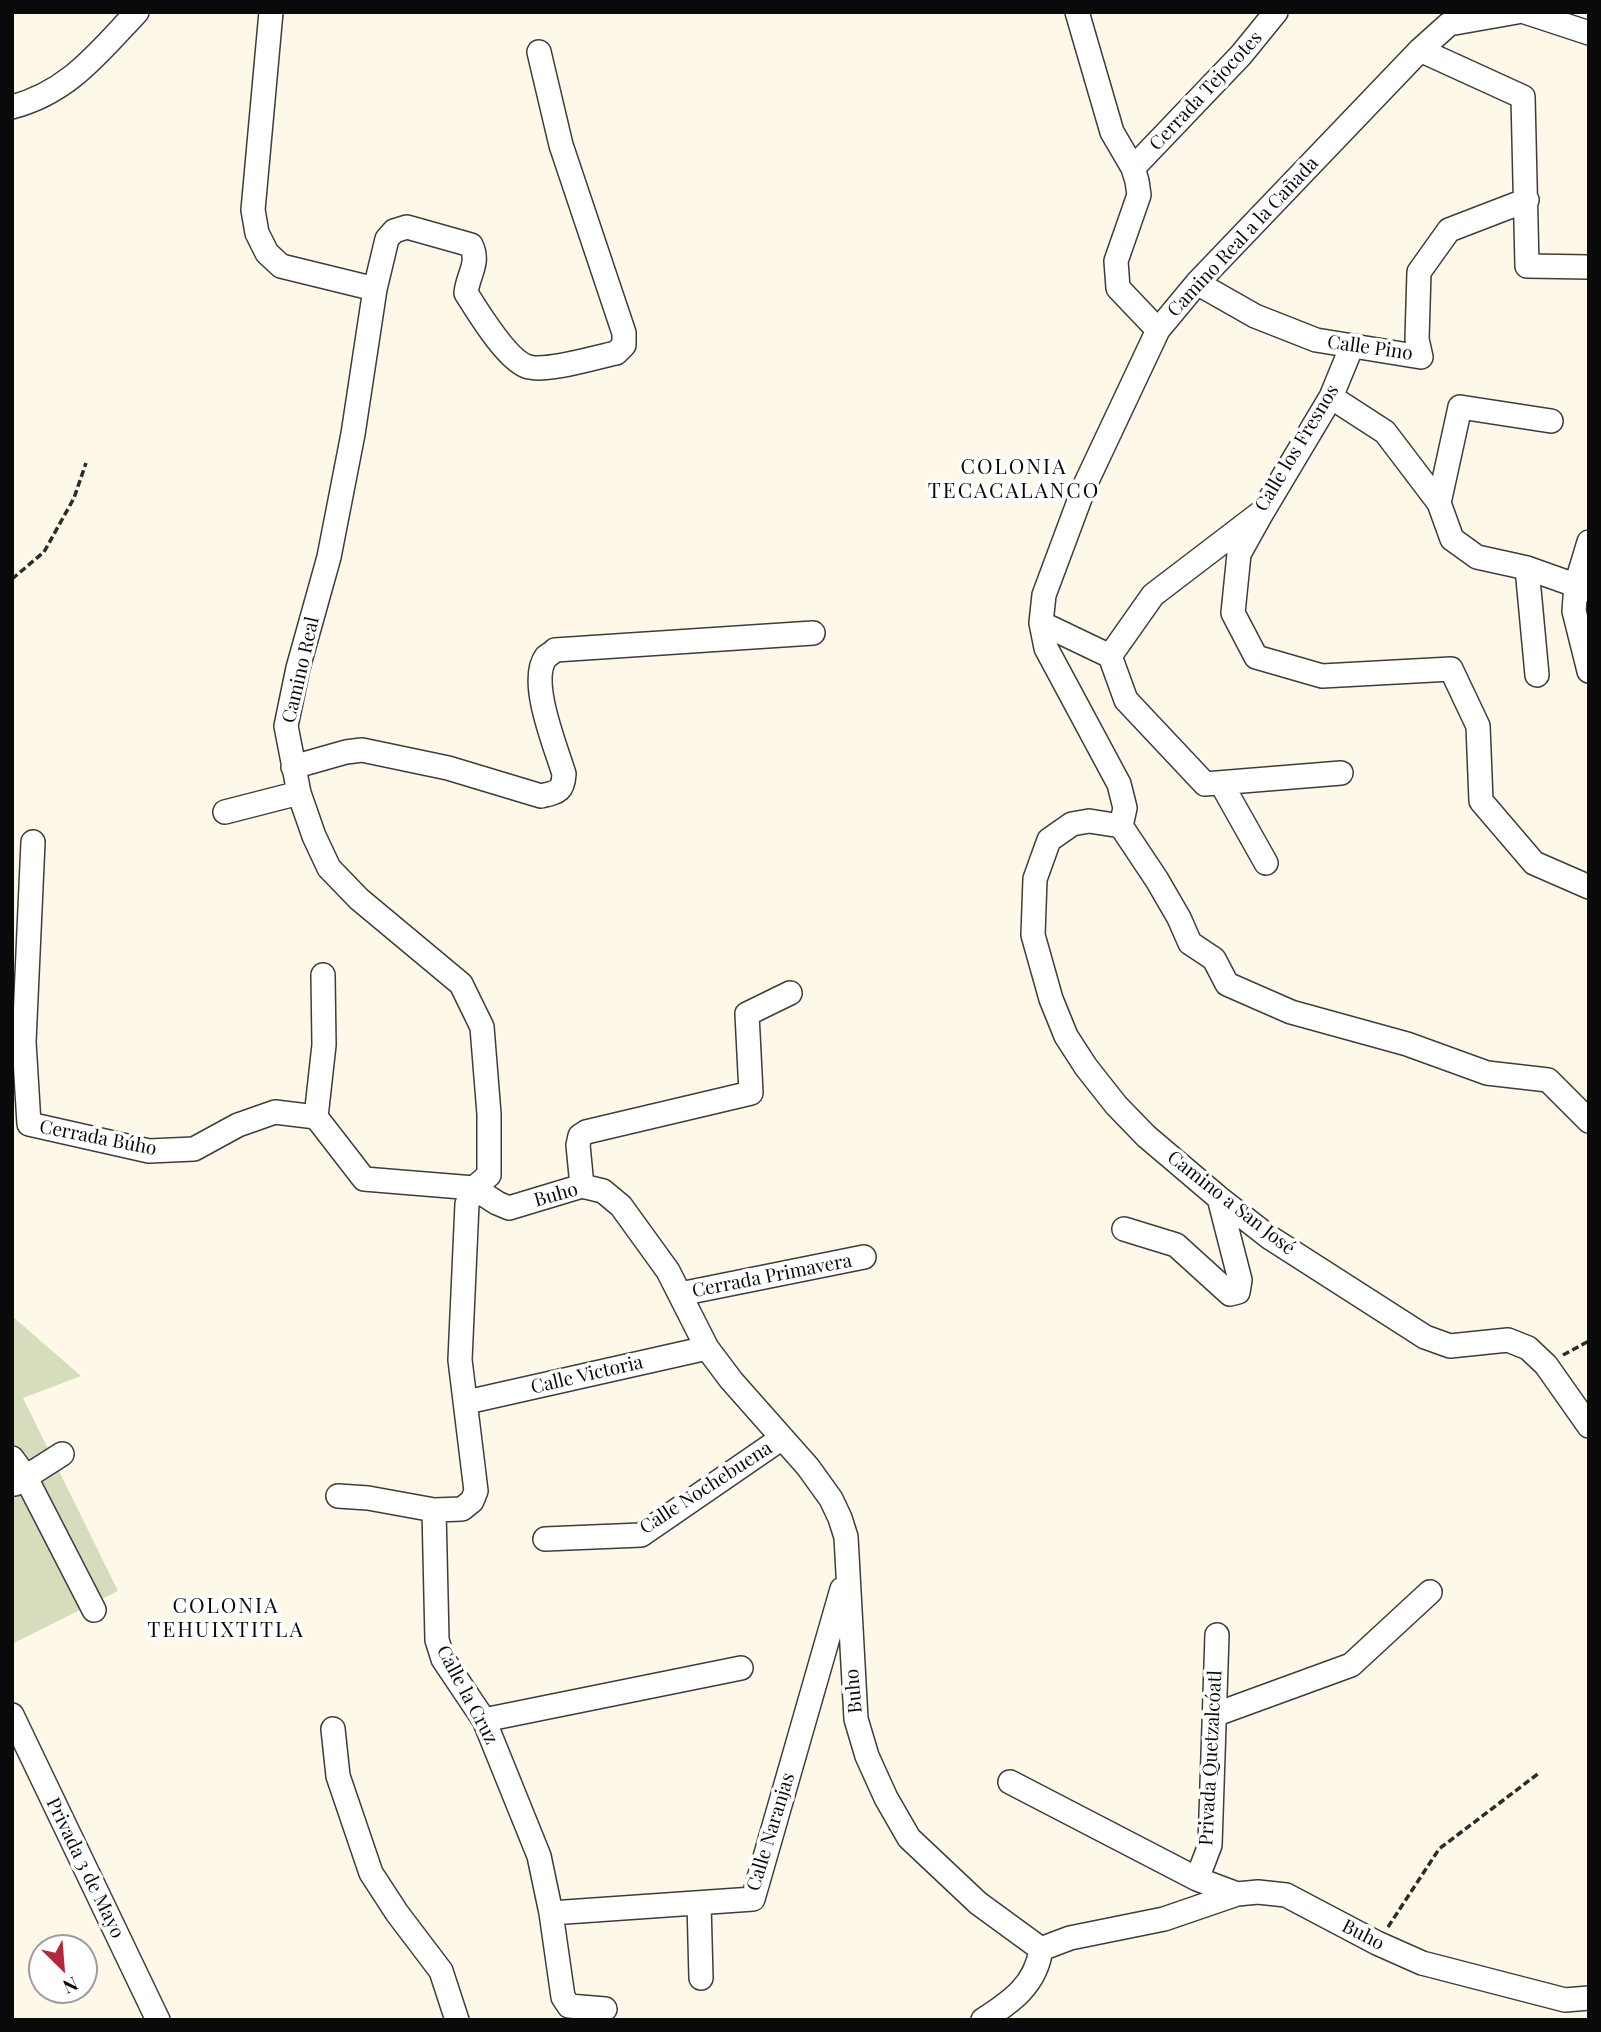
<!DOCTYPE html>
<meta charset="utf-8">
<style>
body{margin:0}
#map{position:relative;width:1601px;height:2032px;overflow:hidden;background:#fef8e8;font-family:"Playfair Display",serif}
canvas{display:block}
.frame{position:absolute;inset:0;border:14px solid #0a0a0a;pointer-events:none}
.north{position:absolute;left:28px;top:1934px;width:70px;height:70px;box-sizing:border-box;background:#fff;border:2px solid #9d9d9d;border-radius:50%;rotate:155deg;font-size:19px;font-weight:700;line-height:28px;text-align:center;color:#0a0a0a}
.north::after{content:'';display:block;margin:auto;width:24px;height:32px;background:#b3293b;clip-path:polygon(50% 0,100% 100%,50% 72%,0 100%)}
</style>
<div id="map">
<canvas width="1601" height="2032"></canvas>
<div class="frame"></div>
<div class="north">N</div>
</div>
<script>
const ctx = document.querySelector('canvas').getContext('2d');
ctx.lineJoin = 'round';
function fill(path, color) {
  ctx.fillStyle = color;
  ctx.fill(path, 'evenodd');
}
function stroke(path, color, width, dash) {
  ctx.strokeStyle = color;
  ctx.lineWidth = width;
  ctx.lineCap = dash ? 'butt' : 'round';
  ctx.setLineDash(dash || []);
  ctx.stroke(path);
}
function write(font, color, halo, rows, align = 'center') {
  ctx.font = font + ' "Playfair Display",serif';
  ctx.lineWidth = 7;
  ctx.setLineDash([]);
  ctx.textBaseline = 'middle';
  ctx.strokeStyle = halo;
  ctx.fillStyle = color;
  for (const [text, x, y, turn = 0] of rows) {
    ctx.save();
    ctx.translate(x, y);
    ctx.rotate((+turn || 0) * Math.PI / 180);
    ctx.textAlign = isNaN(turn) ? turn : align;
    if (halo) ctx.strokeText(text, 0, 0);
    ctx.fillText(text, 0, 0);
    ctx.restore();
  }
}
const cemetery = new Path2D(`
 M12,1316L81,1376L23,1398L118,1591L12,1644Z`);
const path = new Path2D(`
 M12,579L44,552L74,498L86,463
 M1563,1355L1589,1341
 M1388,1927L1439,1849L1539,1773`);
const minor = new Path2D(`
 M271,12L253,210L257,233L267,253L281,266L375,289
 M1077,12L1112,132L1133,168L1137,181L1139,195L1116,261L1118,288L1158,330
 M1517,12L1449,24L1420,50L1197,283L1158,330L1085,485L1044,595L1041,623L1046,648L1119,784L1125,808L1121,826L1089,821L1072,824L1049,840L1035,879L1033,935L1051,999L1066,1036L1086,1067L1116,1105L1146,1136L1219,1198L1269,1237L1425,1337L1450,1346L1508,1340L1528,1348L1546,1365L1589,1426
 M1525,12L1589,33
 M1420,50L1523,97L1527,266L1589,267
 M12,107C69,92 98,53 137,12
 M1133,168L1241,55L1276,12
 M1197,283L1255,316L1316,340L1421,357L1417,339L1419,272L1449,230L1527,200
 M1331,397L1385,432L1439,503L1452,539L1477,557L1527,568L1589,590
 M1439,503L1460,407L1551,421
 M1263,511L1239,554L1233,613L1256,657L1322,676L1451,669L1478,726L1481,801L1534,863L1589,887
 M1589,542L1576,585L1574,611L1589,671
 M1527,568L1537,675
 M1041,623L1110,656
 M1110,656L1153,595L1263,511L1331,397L1352,346
 M1110,656L1126,700L1205,784L1341,773
 M293,767L346,752L362,750L448,768L541,796C557,792 563,792 564,774C556,747 528,681 546,657C547,656 555,651 555,650L813,633
 M1221,783L1266,863
 M225,812L299,793
 M1121,826L1157,880L1179,918L1190,943L1214,959L1227,984L1291,1012L1407,1044L1487,1073L1548,1080L1589,1121
 M33,842L24,1042L29,1124L149,1151L194,1149L238,1125L275,1112L316,1117
 M316,1117L364,1179L474,1188L497,1203L509,1208L582,1186L603,1191L621,1206L668,1271L707,1348L731,1380L808,1467L831,1499L840,1518L846,1537L856,1719L867,1756L886,1798L909,1838L978,1903L1041,1949L1070,1938L1164,1919L1237,1894L1258,1892L1286,1895L1377,1943L1422,1963L1565,2000L1589,1998
 M316,1117L324,1045L323,975
 M582,1186L578,1145L580,1136L586,1132L751,1093L747,1014L790,993
 M1124,1229L1176,1245L1230,1294L1238,1292L1240,1280L1219,1198
 M680,1294L864,1257
 M467,1402L707,1348
 M12,1458L25,1476L94,1610
 M15,1484L62,1454
 M338,1496L368,1498L434,1510L462,1509L472,1501L476,1491L460,1360L467,1204L474,1188L489,1175V1114L482,1027L461,984L359,899L329,868L314,836L299,793L286,726L298,668L329,557L353,434L375,289L387,239L394,231L407,227L471,245C480,263 468,274 466,293C478,312 508,362 529,367C548,372 596,357 616,353L624,345V333L561,145L539,52
 M434,1510L437,1640L443,1659L484,1720L539,1856L551,1913L563,1997L569,2006L605,2009
 M545,1539L641,1535L782,1438
 M12,1715L158,2020
 M1214,1715L1351,1665L1430,1592
 M484,1720L741,1668
 M333,1729L338,1776L371,1873L397,1913L441,1971L457,2020
 M1010,1782L1197,1879L1237,1894
 M1197,1879L1210,1845L1217,1635
 M699,1903L701,1978
 M551,1913L753,1899L842,1589
 M983,2020C1011,2002 1036,1985 1041,1949`);
const streetNames = [
 ["Cerrada Tejocotes",1206,91,-47],
 ["Camino Real a la Cañada",1243,237,-47],
 ["Calle Pino",1370,348,8],
 ["Calle los Fresnos",1297,448,-59],
 ["Camino Real",301,670,-77],
 ["Cerrada Búho",98,1138,11],
 ["Buho",556,1195,-16],
 ["Camino a San José",1231,1203,38],
 ["Cerrada Primavera",772,1276,-11],
 ["Calle Victoria",587,1375,-13],
 ["Calle Nochebuena",706,1488,-33],
 ["Buho",854,1691,-95],
 ["Calle la Cruz",467,1695,62],
 ["Privada Quetzalcóatl",1211,1758,-87],
 ["Calle Naranjas",771,1832,-73],
 ["Privada 3 de Mayo",85,1868,64],
 ["Buho",1363,1935,27]
];
const neighbourhoodNames = [
 ["COLONIA",1014,467],
 ["TECACALANCO",1014,491],
 ["COLONIA",226,1606],
 ["TEHUIXTITLA",226,1630]
];
fill(cemetery, '#d5ddbc');
stroke(minor, '#3d3d3d', 26);
stroke(path, '#2c2c2c', 3.5, [7, 3.5]);
stroke(minor, '#fff', 23);
write('19px', '#0a0a0a', '#fff', streetNames);
ctx.letterSpacing = '2px';
write('21px', '#0a0a0a', '#fff', neighbourhoodNames);
ctx.letterSpacing = '0px';
</script>
